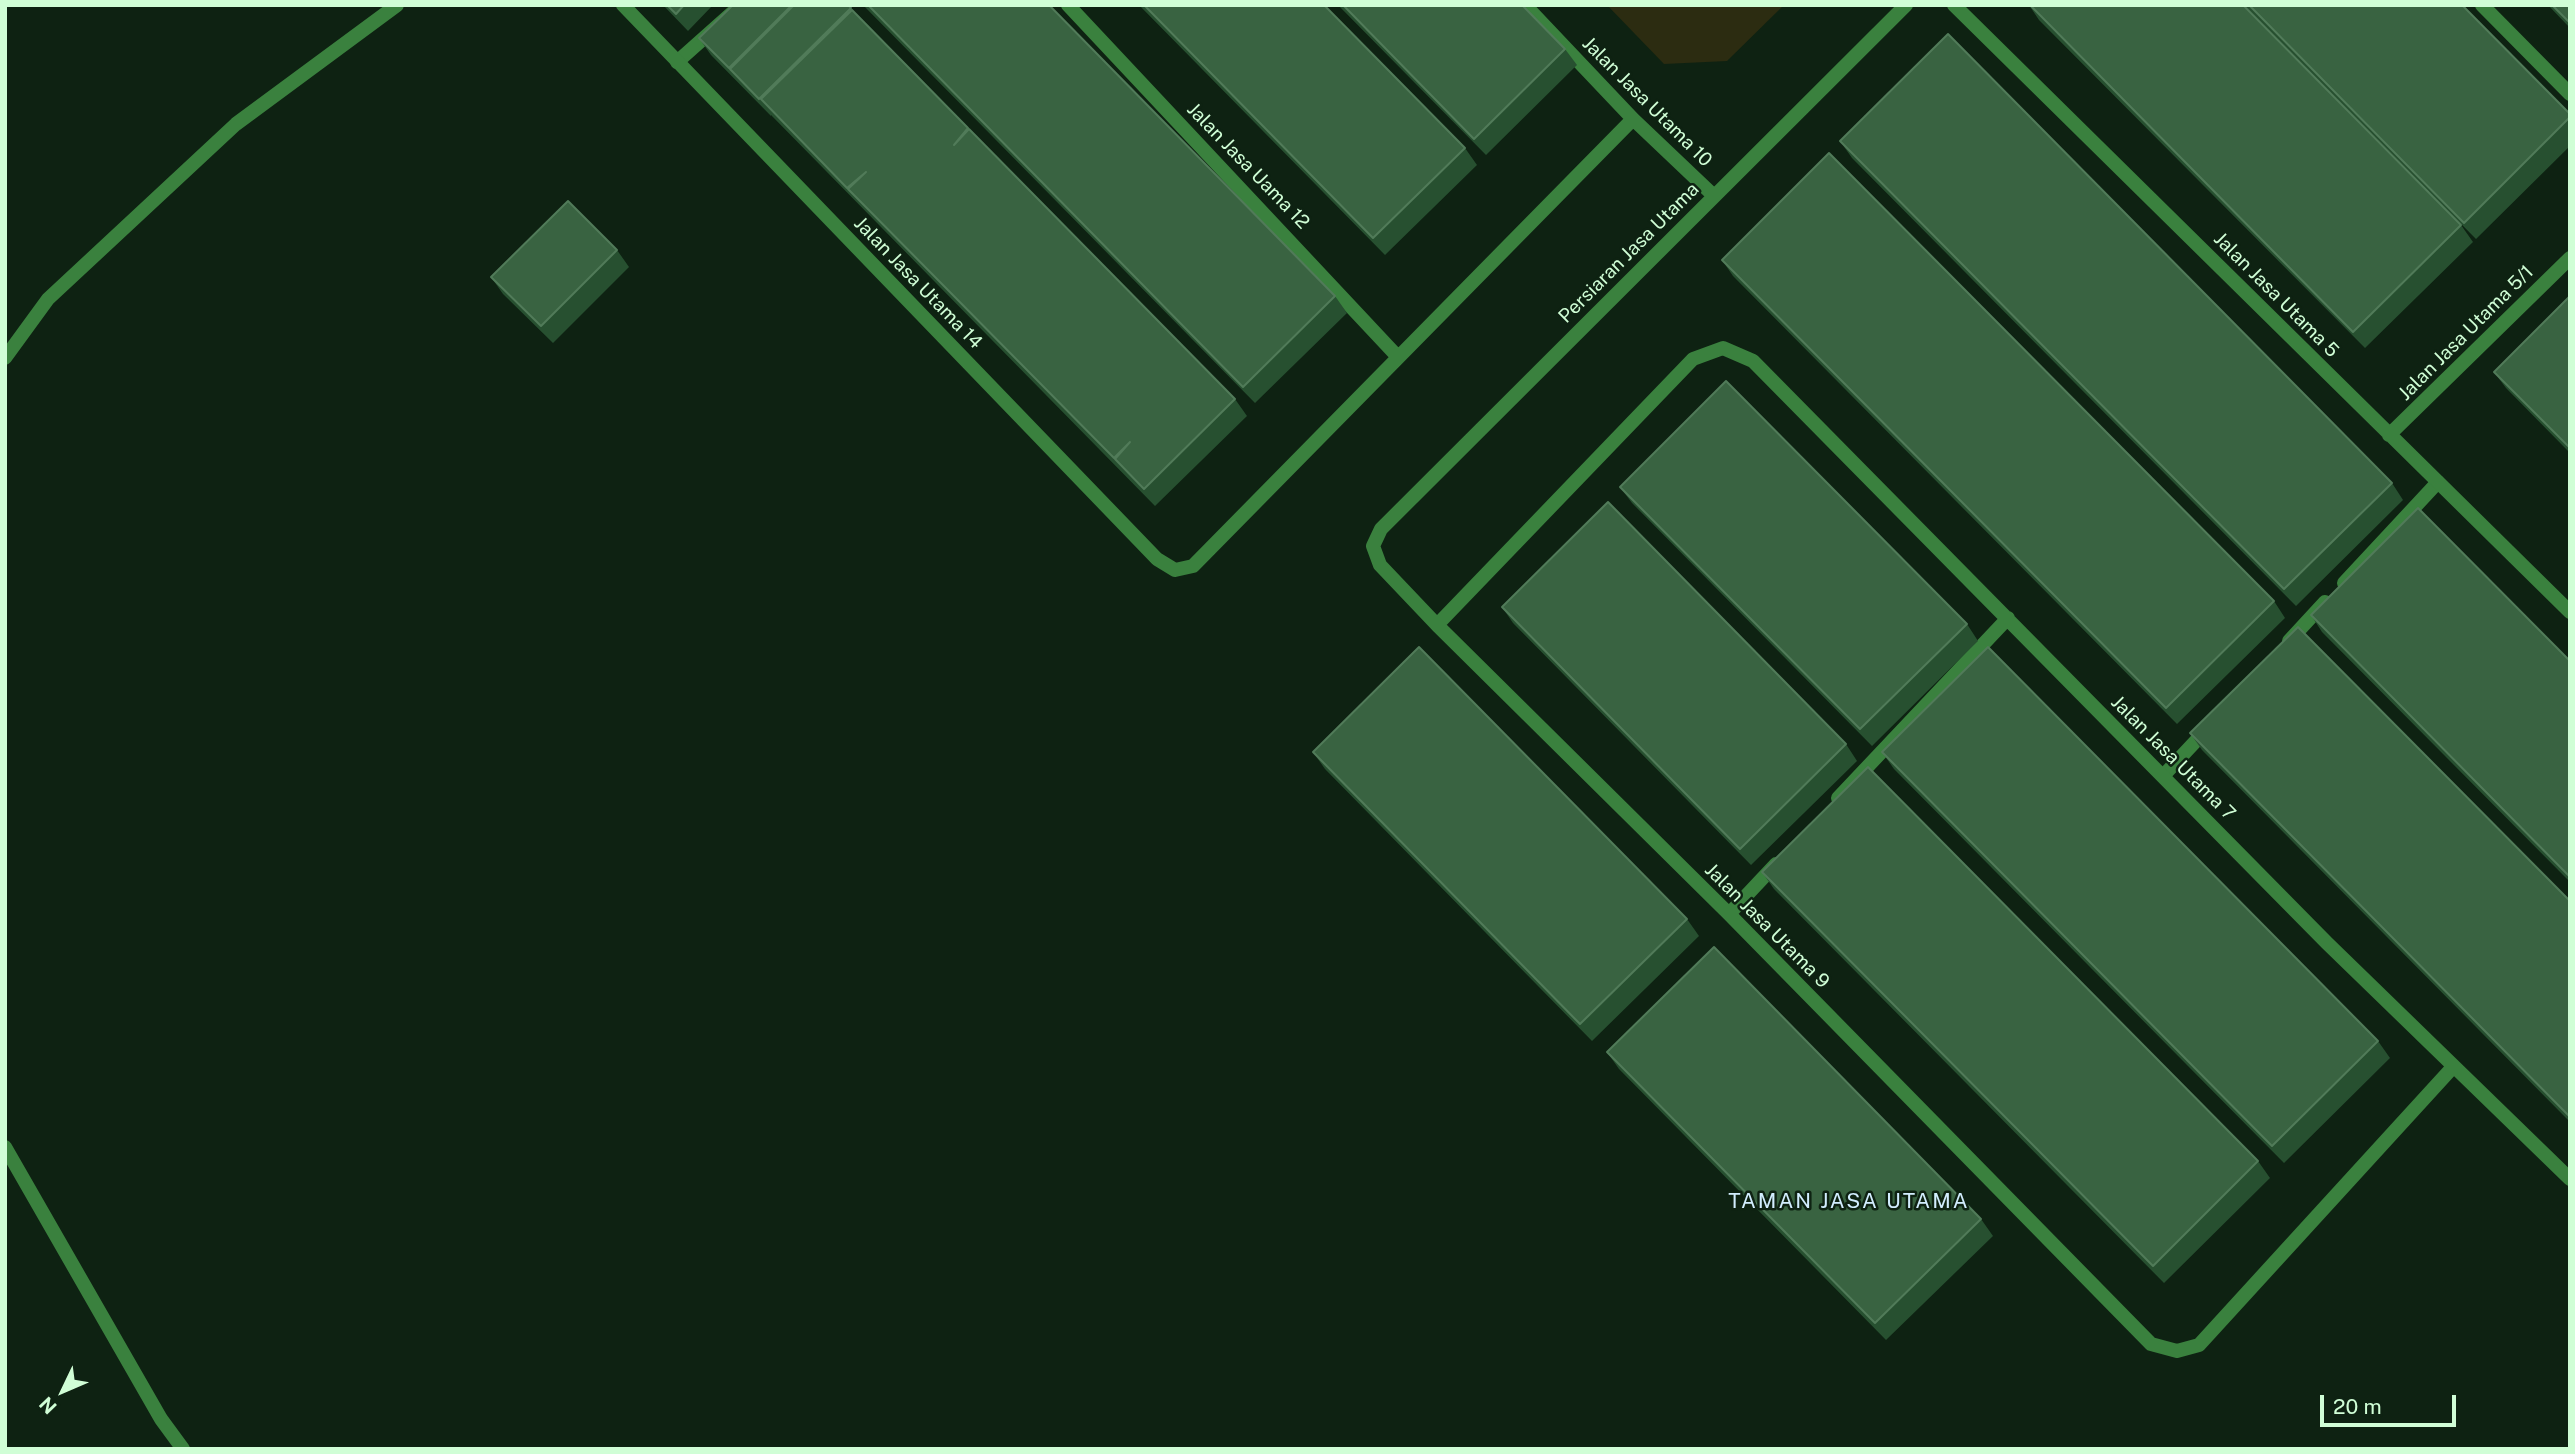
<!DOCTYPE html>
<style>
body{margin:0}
#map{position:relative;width:2575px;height:1454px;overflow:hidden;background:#0e2212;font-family:"Public Sans",sans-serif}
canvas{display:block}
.frame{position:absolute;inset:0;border:7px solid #d0fed6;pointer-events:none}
.north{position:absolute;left:28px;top:1356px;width:70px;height:70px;-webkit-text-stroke:5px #0e2212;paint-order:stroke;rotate:226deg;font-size:19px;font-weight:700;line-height:28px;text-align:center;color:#d0fed6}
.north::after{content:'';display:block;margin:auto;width:24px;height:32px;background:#d0fed6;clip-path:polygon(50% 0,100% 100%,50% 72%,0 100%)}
.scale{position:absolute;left:2320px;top:1395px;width:136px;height:32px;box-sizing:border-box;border:4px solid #d0fed6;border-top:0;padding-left:9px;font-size:21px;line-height:24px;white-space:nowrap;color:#d0fed6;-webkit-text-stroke:5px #0e2212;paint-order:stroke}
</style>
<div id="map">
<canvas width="2575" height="1454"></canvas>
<div class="frame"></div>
<div class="north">N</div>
<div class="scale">20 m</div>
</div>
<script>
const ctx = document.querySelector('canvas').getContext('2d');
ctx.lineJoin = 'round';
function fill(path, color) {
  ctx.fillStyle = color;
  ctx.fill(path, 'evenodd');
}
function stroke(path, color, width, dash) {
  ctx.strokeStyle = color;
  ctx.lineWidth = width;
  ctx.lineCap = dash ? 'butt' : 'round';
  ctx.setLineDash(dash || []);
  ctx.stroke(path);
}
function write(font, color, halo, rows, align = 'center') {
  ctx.font = font + ' "Public Sans",sans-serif';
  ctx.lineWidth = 5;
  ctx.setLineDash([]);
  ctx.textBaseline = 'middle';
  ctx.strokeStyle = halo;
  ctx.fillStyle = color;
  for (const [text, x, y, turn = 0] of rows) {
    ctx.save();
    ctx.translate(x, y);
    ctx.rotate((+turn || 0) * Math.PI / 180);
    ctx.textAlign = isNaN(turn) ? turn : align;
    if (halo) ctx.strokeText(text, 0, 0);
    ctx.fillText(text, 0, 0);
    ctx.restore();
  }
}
const green = new Path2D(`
 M1607,5H1784L1727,61L1664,64Z`);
const lane = new Path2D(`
 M677,62L741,5
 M5,358L48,299L236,124L397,5
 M2344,583L2438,482
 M2289,641L2325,602
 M2164,775L2208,728
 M5,1147L161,1419L183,1449`);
const street = new Path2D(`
 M623,5L1157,559L1175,570L1193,566L1633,119
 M1068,5L1397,356
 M1525,5L1633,119L1713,195
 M1906,5L1381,529L1373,546L1380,565L1437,625L1729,914L2151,1344L2177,1351L2199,1345L2453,1067
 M1954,5L2570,612
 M2482,5L2570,94
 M2389,435L2570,258
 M1437,625L1693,359L1723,348L1753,361L2327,943L2570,1179
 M1838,798L2008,618
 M1729,914L1776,864`);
const wall = new Path2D(`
 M663,5H713L688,31Z
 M733,5H848L1235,399L1247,416L1155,506L771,115V116L711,55L699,38Z
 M863,5H1049L1335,296L1347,313L1255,403Z
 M1139,5H1324L1465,148L1477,165L1385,255Z
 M1338,5H1522L1565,49L1577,65L1486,155Z
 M2029,5L2461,225L2473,242L2365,348L2039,20Z
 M2244,5H2462L2570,114V146L2476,239Z
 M2548,5H2570V28Z
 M1840,141L2392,483L2403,500L2296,606L1852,158Z
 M617,250L629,267L553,343L503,294L491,277Z
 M1722,260L2274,601L2285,618L2177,724L1733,276Z
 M2570,296V453L2506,388L2494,372Z
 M1620,487L1967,624L1978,641L1872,746L1632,503Z
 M1502,607L1846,744L1857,761L1751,865L1513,623Z
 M2311,615L2570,661V882L2322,632Z
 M2190,733L2570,901V1122L2202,750Z
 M1313,752L1687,919L1699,936L1592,1041L1325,769Z
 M1882,752L2378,1041L2390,1058L2284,1163L1894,769Z
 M1762,872L2258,1161L2270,1178L2164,1283L1774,889Z
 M1607,1052L1981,1219L1993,1236L1886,1340L1619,1069Z`);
const building = new Path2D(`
 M667,5H684L676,14Z
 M733,5H792L729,68L699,38Z
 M794,5H848L851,8L759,99L730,69Z
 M868,5H1049L1335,296L1243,387Z
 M1144,5H1324L1465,148L1373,238Z
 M1343,5H1522L1565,49L1474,139Z
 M2030,5H2243L2461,225L2353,332Z
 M2249,5H2462L2570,114V117L2464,223Z
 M2552,5H2570V23Z
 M852,10L968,128L954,145L969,129L1235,399L1144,489L1115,459L1130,442L1114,458L848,189L866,172L847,188L761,99Z
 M1948,34L2392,483L2284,589L1840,141Z
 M1829,153L2274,601L2166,708L1722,260Z
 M568,201L617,250L541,326L491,277Z
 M2570,296V448L2494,372Z
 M1726,381L1967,624L1860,729L1620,487Z
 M1608,502L1846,744L1740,849L1502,607Z
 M2418,508L2570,661V877L2311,615Z
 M2298,627L2570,901V1117L2190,733Z
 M1419,647L1687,919L1580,1024L1313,752Z
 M1988,647L2378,1041L2272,1146L1882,752Z
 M1868,767L2258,1161L2153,1266L1762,872Z
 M1714,947L1981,1219L1875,1323L1607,1052Z`);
const streetNames = [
 ["Jalan Jasa Utama 10",1647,102,45],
 ["Jalan Jasa Uama 12",1248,166,46],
 ["Persiaran Jasa Utama",1629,253,-45],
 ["Jalan Jasa Utama 14",918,283,46],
 ["Jalan Jasa Utama 5",2276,295,45],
 ["Jalan Jasa Utama 5/1",2466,333,-45],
 ["Jalan Jasa Utama 7",2173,758,45],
 ["Jalan Jasa Utama 9",1767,926,45]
];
const neighbourhoodNames = [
 ["TAMAN JASA UTAMA",1849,1202]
];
fill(green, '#2c2c11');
stroke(lane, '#3a813e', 14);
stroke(street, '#3a813e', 14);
fill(wall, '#275030');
fill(building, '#396341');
stroke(building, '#517b59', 2);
write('19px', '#d0fed6', '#0e2212', streetNames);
ctx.letterSpacing = '2px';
write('21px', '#d2edfe', '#0e2212', neighbourhoodNames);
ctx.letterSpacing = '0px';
</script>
